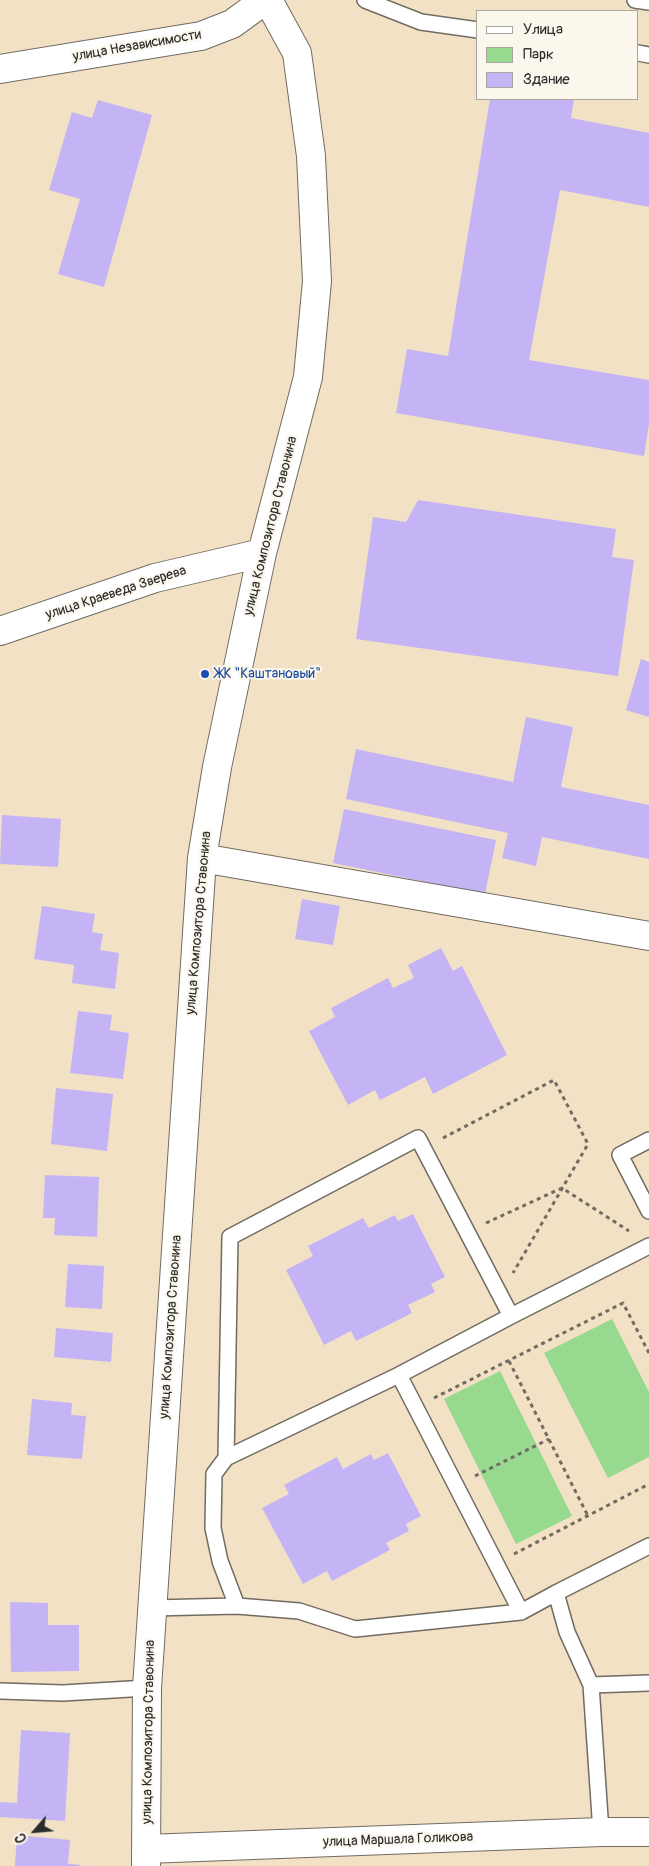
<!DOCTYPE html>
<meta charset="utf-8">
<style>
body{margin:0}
#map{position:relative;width:649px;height:1866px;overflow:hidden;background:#f2e1c5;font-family:Pangolin,sans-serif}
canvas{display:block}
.legend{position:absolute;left:476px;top:10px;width:162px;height:90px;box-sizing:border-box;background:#fbf7ec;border:1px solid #a8a59f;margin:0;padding:6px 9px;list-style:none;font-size:15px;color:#2b2b2b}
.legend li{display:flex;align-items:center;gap:10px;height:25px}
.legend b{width:25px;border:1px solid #a8a59f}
.north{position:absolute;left:10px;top:1806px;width:50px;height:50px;-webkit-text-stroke:4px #fbf7ec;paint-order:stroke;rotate:243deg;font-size:14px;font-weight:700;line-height:20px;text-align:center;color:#2b2b2b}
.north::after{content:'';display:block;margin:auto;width:18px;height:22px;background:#2b2b2b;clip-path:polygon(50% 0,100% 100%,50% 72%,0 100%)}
</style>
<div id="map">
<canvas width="649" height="1866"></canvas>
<ul class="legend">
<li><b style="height:6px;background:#fff"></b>Улица</li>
<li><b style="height:14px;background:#98d990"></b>Парк</li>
<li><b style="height:14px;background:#c4b4f5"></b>Здание</li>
</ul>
<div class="north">С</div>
</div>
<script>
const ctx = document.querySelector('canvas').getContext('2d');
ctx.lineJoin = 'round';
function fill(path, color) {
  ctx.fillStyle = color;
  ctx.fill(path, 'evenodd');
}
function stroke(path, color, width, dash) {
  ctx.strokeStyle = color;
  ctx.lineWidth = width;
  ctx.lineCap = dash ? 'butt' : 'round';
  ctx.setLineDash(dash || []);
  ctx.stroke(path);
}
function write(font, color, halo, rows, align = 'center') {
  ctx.font = font + ' Pangolin,sans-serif';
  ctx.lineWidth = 4;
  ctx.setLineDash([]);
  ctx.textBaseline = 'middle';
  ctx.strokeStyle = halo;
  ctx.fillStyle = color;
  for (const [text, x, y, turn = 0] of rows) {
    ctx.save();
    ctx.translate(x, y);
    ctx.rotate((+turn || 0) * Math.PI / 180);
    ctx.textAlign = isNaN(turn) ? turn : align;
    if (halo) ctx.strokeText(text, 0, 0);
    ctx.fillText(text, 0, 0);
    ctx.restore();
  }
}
const green = new Path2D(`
 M612,1319L649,1392V1457L608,1478L544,1353Z
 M500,1371L572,1516L516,1544L444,1399Z`);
const building = new Path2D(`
 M490,99H574L571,118L649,133V207L560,190L529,360L649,380V424L644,456L396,413L407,349L448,356Z
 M98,100L152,115L104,287L58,274L80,199L49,190L72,112L92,118Z
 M418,500L616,529L612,557L634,560L618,676L356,639L373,517L406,522Z
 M641,659L649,662V717L626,710Z
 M526,717L573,727L561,787L649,805V859L542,837L536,866L502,858L508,833L346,799L356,749L513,782Z
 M344,809L496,840L485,894L333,863Z
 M2,815L61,819L58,867L0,864Z
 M302,899L340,906L333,945L295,939Z
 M42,906L95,914L92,932L103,934L100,950L119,953L115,989L72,983L74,965L34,959Z
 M441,948L453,971L462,966L507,1055L433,1094L425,1077L380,1100L375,1090L348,1105L309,1031L335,1017L331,1008L388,978L393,988L414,978L408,965Z
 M78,1011L112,1015L110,1030L129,1033L123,1079L70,1073Z
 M56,1088L113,1094L107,1151L51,1144Z
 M45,1175L99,1177L97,1237L54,1235L55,1218H43Z
 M413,1214L445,1277L431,1284L435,1292L408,1305L412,1313L356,1341L351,1331L324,1345L286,1270L313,1256L308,1246L363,1218L369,1228L395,1215L398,1221Z
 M68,1264L104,1266L102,1309L65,1307Z
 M56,1328L113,1333L111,1362L54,1357Z
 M32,1399L72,1403L71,1415L86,1416L82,1459L27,1455Z
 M388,1453L421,1516L406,1524L409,1531L386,1543L390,1550L332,1581L327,1571L303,1584L262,1508L289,1494L284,1485L337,1457L343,1469L371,1454L374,1460Z
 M10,1602L48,1603V1625H79V1671L11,1672Z
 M21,1730L70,1733L65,1821L0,1817V1802L17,1803Z
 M17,1835L70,1840L68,1864L81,1865L80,1866H15Z`);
const path = new Path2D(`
 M443,1138L554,1080L588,1144L513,1273
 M486,1223L562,1188L629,1231
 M509,1361L588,1516
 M434,1398L623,1303L649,1353
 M475,1476L549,1439
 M514,1554L649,1484`);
const service = new Path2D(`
 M365,0L421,22L478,30
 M635,0L649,2
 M638,53L649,55
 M649,1140L620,1155L649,1211
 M511,1316L649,1246
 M226,1458L230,1237L418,1138L511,1316L399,1375
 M649,1546L556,1593L567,1632L591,1685L649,1683
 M152,1608L237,1606
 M521,1612L355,1629L299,1611L237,1606L220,1561L213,1528L214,1474L226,1458L399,1375L521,1612L556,1593
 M591,1685L601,1832
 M0,1691L63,1693L147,1688`);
const minor = new Path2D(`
 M0,631L155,578L262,553
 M202,858L649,936
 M146,1849L601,1832H649
 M146,1866L147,1688L202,858L217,767L262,553L308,377L317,281L311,156L297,53L268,0`);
const tertiary = new Path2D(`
 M0,69L201,36L232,24L265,0`);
const markers = [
 [205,674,5,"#1a4fb4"]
];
const streetNames = [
 ["улица Независимости",137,46,-10],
 ["улица Композитора Ставонина",271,526,-76],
 ["улица Краеведа Зверева",116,593,-18],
 ["улица Композитора Ставонина",199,923,-85],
 ["улица Композитора Ставонина",171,1327,-86],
 ["улица Композитора Ставонина",149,1732,-89],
 ["улица Маршала Голикова",398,1840,-2]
];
const transitNames = [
 ["ЖК \"Каштановый\"",215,674]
];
fill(green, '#98d990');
fill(building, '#c4b4f5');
stroke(service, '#716b61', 18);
stroke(minor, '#716b61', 30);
stroke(tertiary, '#716b61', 30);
stroke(path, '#716b61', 3, [4, 4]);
stroke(service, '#fff', 15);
stroke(minor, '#fff', 28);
stroke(tertiary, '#fff', 28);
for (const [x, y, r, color] of markers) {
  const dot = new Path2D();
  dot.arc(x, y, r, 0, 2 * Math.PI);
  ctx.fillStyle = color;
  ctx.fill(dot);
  stroke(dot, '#fbf7ec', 2);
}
write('14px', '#2b2b2b', '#fbf7ec', streetNames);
write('14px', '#164399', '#fbf7ec', transitNames, 'left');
</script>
